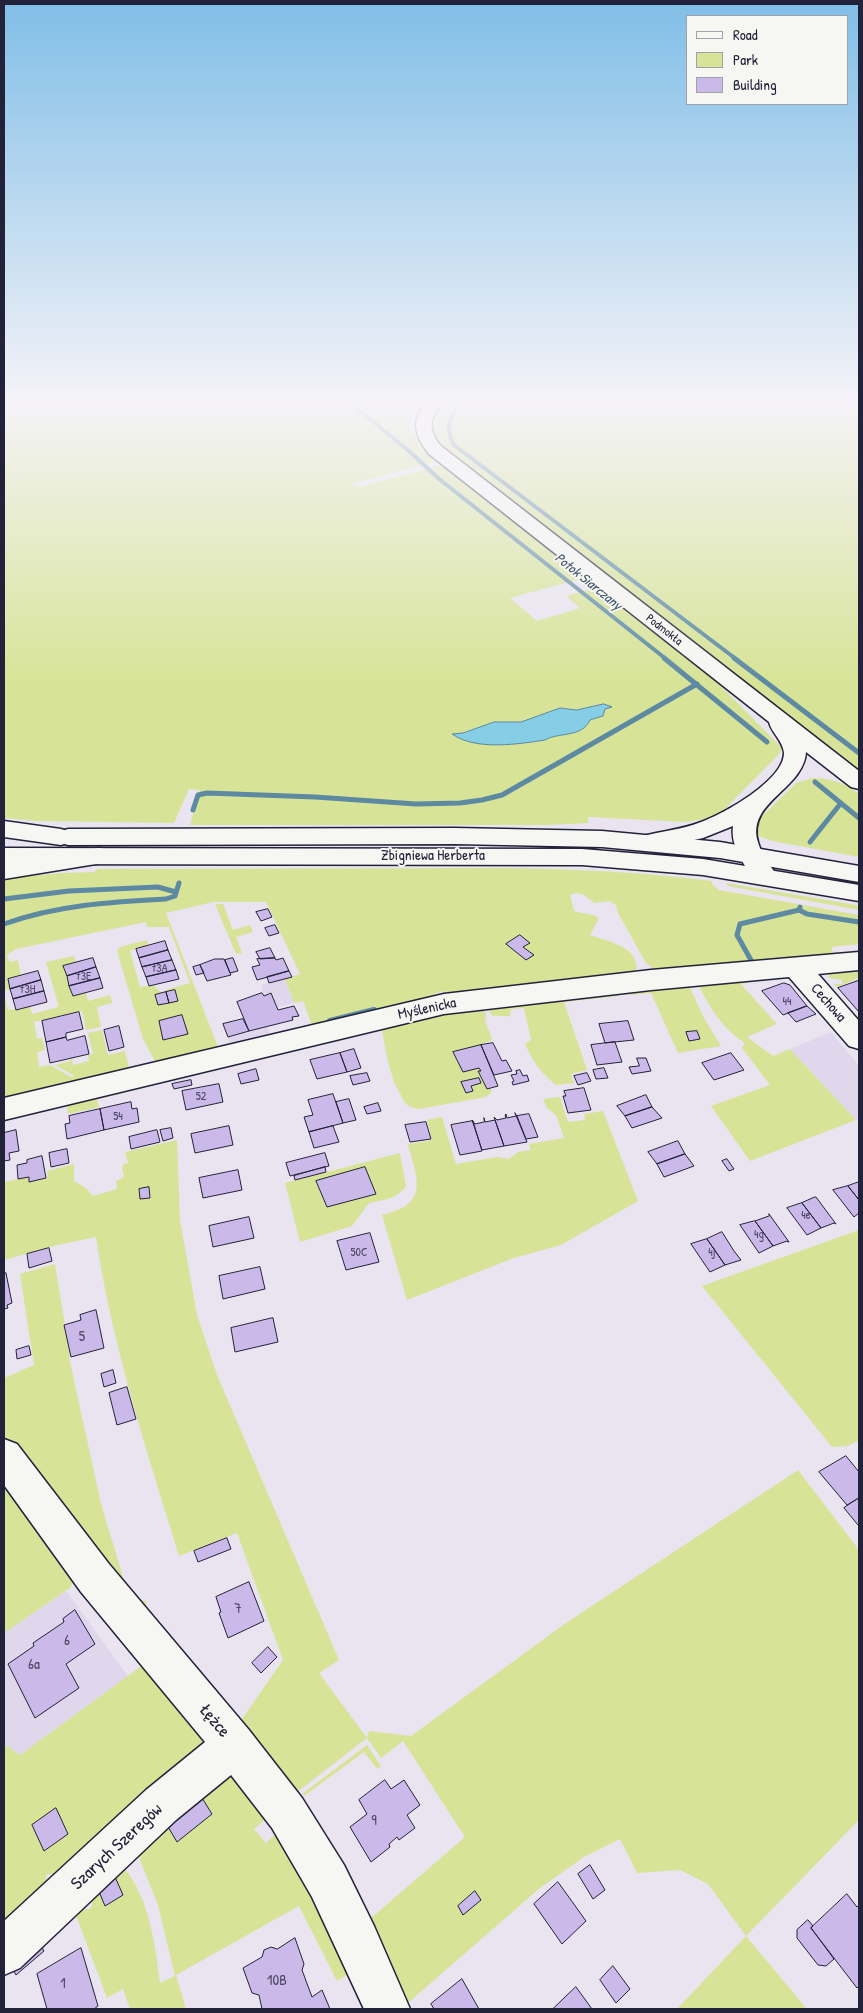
<!DOCTYPE html>
<meta charset="utf-8">
<style>
body{margin:0}
#map{position:relative;width:863px;height:2013px;overflow:hidden;background:#e9e4ef;font-family:"Patrick Hand",sans-serif}
canvas{display:block}
.frame{position:absolute;inset:0;border:5px solid #22223b;pointer-events:none}
.legend{position:absolute;left:686px;top:15px;width:162px;height:90px;box-sizing:border-box;background:#f6f6f2;border:1px solid #a1a1a9;margin:0;padding:6px 9px;list-style:none;font-size:15px;color:#22223b}
.legend li{display:flex;align-items:center;gap:10px;height:25px}
.legend b{width:25px;border:1px solid #a1a1a9}
</style>
<div id="map">
<canvas width="863" height="2013"></canvas>
<div class="frame"></div>
<ul class="legend">
<li><b style="height:6px;background:#f6f6f2"></b>Road</li>
<li><b style="height:14px;background:#d7e497"></b>Park</li>
<li><b style="height:14px;background:#cbb9e9"></b>Building</li>
</ul>
</div>
<script>
const ctx = document.querySelector('canvas').getContext('2d');
ctx.lineJoin = 'round';
function fill(path, color) {
  ctx.fillStyle = color;
  ctx.fill(path, 'evenodd');
}
function stroke(path, color, width, dash) {
  ctx.strokeStyle = color;
  ctx.lineWidth = width;
  ctx.lineCap = dash ? 'butt' : 'round';
  ctx.setLineDash(dash || []);
  ctx.stroke(path);
}
function write(font, color, halo, rows, align = 'center') {
  ctx.font = font + ' "Patrick Hand",sans-serif';
  ctx.lineWidth = 4;
  ctx.setLineDash([]);
  ctx.textBaseline = 'middle';
  ctx.strokeStyle = halo;
  ctx.fillStyle = color;
  for (const [text, x, y, turn = 0] of rows) {
    ctx.save();
    ctx.translate(x, y);
    ctx.rotate((+turn || 0) * Math.PI / 180);
    ctx.textAlign = isNaN(turn) ? turn : align;
    if (halo) ctx.strokeText(text, 0, 0);
    ctx.fillText(text, 0, 0);
    ctx.restore();
  }
}
const built = new Path2D(`
 M285,979L294,1003L277,1007L271,993L264,996L261,985Z
 M243,1019L249,1031L267,1027L270,1034L230,1044L223,1024Z
 M831,1032L859,1066V1119L856,1120L790,1049Z
 M66,1591L128,1676L4,1767V1633Z`);
const green = new Path2D(`
 M4,401H412L405,425L436,458L431,463L352,484L358,487L441,465L587,577L510,598L537,621L580,608L566,596L598,587L710,675L782,748L780,753L722,812L707,819L685,822L588,817V823L548,825H190L200,790L189,789L174,823L37,821L4,818Z
 M449,401H859V770L445,450C429,431 429,417 449,401Z
 M813,778C831,778 845,783 859,794V857L772,841L756,835L754,827L758,820L796,783Z
 M505,868C574,869 643,872 712,881V884L719,890L859,915V944L831,947L835,957L659,973L646,963L618,913L616,905L609,901L594,903C587,897 580,890 570,895L574,911C583,914 592,913 599,918L590,935C608,942 641,946 636,973L457,995C449,991 443,990 434,994L431,1000L313,1028L303,1001L294,1003L285,979L300,974L266,902H213L166,913L218,1047L215,1052L156,1063L143,1039L117,951L120,947L147,940L148,946L130,951L140,987L153,985L162,993L166,992L165,990L190,983L169,927H147L146,922L16,949L7,955L9,962L18,960L21,975L8,979L10,989L4,991V879L61,873L95,872L97,869Z
 M726,883L856,905L859,906V910L728,886Z
 M215,904H223L233,930L250,925L253,932L236,937L242,953L236,954Z
 M74,956L76,962L64,966L72,996L86,993L88,1001L110,995L112,1003L97,1007L101,1027L86,1030L82,1011L34,1022L37,1039L42,1038L45,1050L37,1052L39,1067L50,1065L73,1078V1075L55,1065L70,1061L72,1058L73,1065L89,1061L88,1055L93,1054L88,1033L102,1030L108,1055L125,1051L130,1072L4,1100V995L8,1010L30,1006L32,1014L59,1007L46,962Z
 M859,970V978L837,987L833,984H842V980L829,978L828,977L831,973Z
 M754,978L758,981L741,984L777,1024L747,1037L773,1056L790,1049L856,1120L750,1161L711,1106L770,1085L742,1048L745,1043C723,1029 708,1007 698,983Z
 M688,983L703,1016L721,1046L678,1053L651,993L630,995L627,988Z
 M616,994L619,996L564,1002L587,1070L571,1074L574,1083L556,1085C541,1073 533,1062 525,1044L531,1040L524,1008L511,1009L510,1016C504,1017 499,1015 492,1016L489,1010L491,1002Z
 M481,1006L486,1014L485,1021L492,1038L490,1041L481,1044L498,1086L491,1088V1093L486,1097L419,1109L410,1107L405,1103L394,1082L387,1058L382,1030L383,1026Z
 M123,1087L124,1093L97,1099L99,1107L68,1114L67,1100Z
 M560,1097L568,1122L585,1120L584,1114L603,1111L638,1201L561,1245L514,1258L407,1300L382,1215C429,1204 418,1182 408,1144L432,1140L427,1120L442,1117L456,1164L497,1157L509,1159L518,1152L531,1150L529,1144L564,1138L556,1115L547,1108L543,1099Z
 M177,1140L180,1220L197,1315L217,1375L339,1660L319,1673L367,1738L369,1731L411,1736L566,1623L798,1470L859,1550V1820L746,1936L807,2009H677L746,1936L708,1884L680,1870L637,1873L620,1839L584,1857L540,1888L401,2009L372,1951L370,1919L465,1837L403,1741L381,1758L367,1738L288,1799L233,1732L283,1660L237,1533L179,1556C147,1451 112,1346 96,1237L53,1246L4,1260V1182L29,1177L30,1182L46,1178L48,1177L47,1171L74,1164V1181L86,1188L93,1196L117,1189L116,1181L124,1177L122,1167L124,1164L128,1163L125,1152Z
 M400,1153L406,1186C398,1199 383,1200 369,1203L352,1226L300,1242L285,1183Z
 M859,1230V1440L848,1446L832,1447L702,1286Z
 M55,1264L70,1356L69,1357L101,1504L130,1600L146,1601V1611L143,1618L137,1617L29,1481L4,1443V1378L34,1365L20,1274Z
 M4,1467L74,1579L70,1588L4,1633Z
 M151,1659L200,1722L207,1746L71,1870L46,1875L48,1901L4,1943V1745L7,1746L20,1755Z
 M367,1745L381,1766L377,1769L364,1752L304,1796L302,1794Z
 M226,1768L267,1818L254,1829L266,1843L277,1833L357,1969L337,1981L299,1906L176,1975L186,2009H130L123,1989L107,1998L74,1910L90,1909L92,1905L89,1888L124,1868C150,1899 155,1945 160,1983L175,1976L158,1905L140,1860L138,1845Z`);
const water = new Path2D(`
 M604,704L612,707L605,709L603,716L590,720C582,738 558,732 545,740C519,744 476,751 452,734L463,733L494,722H521L560,708L576,710Z`);
const streamFar2 = new Path2D(`
 M348,401L410,452L438,478L666,659
 M465,401C449,413 444,427 454,445L736,659`);
const streamFar1 = new Path2D(`
 M664,658L767,742
 M734,658L859,753
 M815,782L859,818
 M193,810L198,795L207,793L315,797L416,804L460,803L482,800L502,795L697,684
 M810,842L841,803
 M4,899L69,891L158,887L176,892
 M799,910L807,914L859,922
 M4,924C57,905 110,902 166,899L175,896L179,883
 M752,962L737,935L740,924L799,910L800,907`);
const stream = new Path2D(`
 M330,1021L374,1010`);
const building = new Path2D(`
 M268,909L272,917L261,921L256,912Z
 M275,925L279,933L269,936L265,928Z
 M520,935L530,943L523,947L534,955L526,960L506,944Z
 M165,941L168,950L139,958L136,949Z
 M270,948L275,958L260,959L256,952Z
 M168,950L172,960L142,967L139,958Z
 M93,958L96,967L67,976L63,966Z
 M233,958L238,971L230,973L225,960Z
 M275,958L276,960L283,958L289,971L257,980L252,967L260,965L257,959Z
 M215,959H224L231,975L207,981L200,965Z
 M172,960L176,970L146,977L142,967Z
 M200,965L204,973L196,975L193,967Z
 M96,967L100,978L69,986L67,976Z
 M176,970L179,979L149,986L146,977Z
 M38,971L41,980L10,989L8,979Z
 M289,971L292,977L269,983L267,977Z
 M100,978L103,988L73,996L69,986Z
 M41,980L44,991L13,999L10,989Z
 M858,981L859,983V1012L838,988Z
 M784,983L790,985L807,1006L783,1015L762,991Z
 M175,990L178,1001L169,1003L166,992Z
 M44,991L47,1002L16,1010L13,999Z
 M166,992L169,1003L158,1005L155,995Z
 M262,993L264,996L271,993L278,1010L294,1006L299,1016L292,1017L293,1020L249,1031L237,1002Z
 M807,1006L816,1014L796,1022L788,1013Z
 M79,1012L83,1029L66,1033V1037L46,1042L42,1021Z
 M182,1015L188,1034L163,1040L159,1021Z
 M243,1019L249,1031L228,1037L223,1024Z
 M628,1021L634,1040L605,1043L599,1024Z
 M119,1026L124,1047L109,1051L104,1030Z
 M697,1031L700,1039L689,1041L686,1032Z
 M85,1036L89,1054L50,1063L46,1042L66,1037L67,1040Z
 M615,1042L622,1062L597,1065L591,1045Z
 M493,1043L502,1061L506,1060L512,1071L494,1075L481,1045Z
 M481,1045L498,1086L487,1089L478,1071H481L479,1068L463,1072L453,1052Z
 M354,1049L361,1068L347,1072L340,1053Z
 M340,1053L347,1072L317,1079L310,1060Z
 M731,1053L744,1070L714,1080L702,1063Z
 M637,1058H646L651,1071L632,1074L629,1067L639,1066Z
 M604,1068L608,1078L596,1079L593,1070Z
 M256,1069L259,1080L241,1084L238,1074Z
 M520,1070L523,1076L527,1075L529,1081L513,1085L512,1082L514,1081L511,1075L517,1074L516,1071Z
 M367,1073L370,1081L353,1085L350,1076Z
 M587,1073L591,1081L578,1085L574,1076Z
 M479,1078L481,1083L471,1086L473,1091L466,1093L461,1082Z
 M191,1080L192,1085L174,1089L172,1084Z
 M219,1084L223,1102L186,1110L182,1091Z
 M584,1088L591,1110L568,1113L563,1096H566L564,1091Z
 M333,1094L343,1123L309,1132L304,1117L313,1115L308,1100Z
 M646,1095L652,1107L625,1116L617,1106Z
 M349,1099L356,1120L343,1123L336,1102Z
 M131,1102L132,1109L137,1108L139,1122L104,1130L100,1109Z
 M378,1103L381,1111L367,1114L364,1107Z
 M652,1107L662,1118L632,1128L625,1116Z
 M100,1109L104,1130L67,1139L65,1124L70,1123L69,1116Z
 M515,1113L527,1142L504,1146L494,1117L497,1120L506,1118L505,1115L506,1114L507,1118L516,1116Z
 M529,1114L538,1137L526,1139L517,1116Z
 M484,1118L485,1122L495,1120L504,1146L482,1150L472,1120L475,1124L484,1122Z
 M473,1121L482,1151L460,1155L451,1125Z
 M426,1122L431,1139L410,1142L405,1125Z
 M229,1126L233,1145L195,1153L191,1134Z
 M333,1126L339,1142L314,1148L309,1132Z
 M171,1128L173,1138L163,1141L160,1130Z
 M16,1130L19,1151L9,1153L10,1160L4,1161V1133Z
 M157,1130L160,1142L131,1149L129,1137Z
 M678,1141L685,1154L657,1164L648,1152Z
 M67,1149L69,1163L51,1167L49,1153Z
 M325,1153L329,1166L290,1176L286,1163Z
 M685,1154L694,1166L664,1177L657,1164Z
 M42,1156L46,1178L29,1182V1177L18,1179L17,1165L27,1163V1160Z
 M727,1159L734,1169L729,1171L722,1161Z
 M325,1167L326,1172L295,1180L294,1176Z
 M365,1167L376,1194L327,1207L316,1181Z
 M238,1170L242,1190L203,1198L199,1178Z
 M859,1182V1200L848,1186Z
 M848,1186L859,1200V1213L854,1217L833,1190Z
 M149,1187L150,1198L140,1199L139,1189Z
 M815,1197H816L836,1224L834,1223L821,1228L802,1203Z
 M802,1203L821,1228L807,1235L787,1208Z
 M769,1214L789,1242H788L787,1241L773,1246L755,1221L769,1216Z
 M249,1217L254,1238L213,1247L209,1226Z
 M755,1221L773,1246L759,1253L740,1225Z
 M722,1232L734,1251L741,1260L725,1265L707,1239Z
 M370,1233L379,1262L346,1270L337,1241Z
 M707,1239L725,1265L710,1272L691,1244Z
 M49,1248L52,1261L29,1268L27,1254Z
 M260,1267L265,1289L223,1299L219,1276Z
 M6,1273L12,1303L7,1305L8,1308L4,1309V1274Z
 M96,1310L104,1348L71,1357L64,1325L81,1320L80,1315Z
 M273,1318L278,1342L235,1352L231,1328Z
 M29,1346L31,1355L17,1359L16,1350Z
 M113,1370L116,1383L104,1387L101,1374Z
 M127,1387L136,1419L117,1425L109,1393Z
 M846,1456L859,1472V1498L847,1505L819,1472Z
 M859,1498V1524L858,1525L844,1508Z
 M227,1538L231,1549L198,1562L194,1551Z
 M249,1582L264,1621L228,1638L219,1613L221,1612L216,1597Z
 M75,1610L95,1644L66,1664L79,1688L35,1718L8,1664L34,1646L33,1643L64,1622L63,1619Z
 M268,1647L277,1657L261,1673L252,1663Z
 M385,1780L391,1789L404,1780L420,1805L407,1815L415,1828L399,1840L397,1837L389,1844L390,1847L371,1862L350,1827L367,1814L359,1800Z
 M199,1793L212,1814L177,1842L164,1820Z
 M56,1808L68,1834L44,1851L32,1825Z
 M590,1865L605,1890L593,1899L578,1874Z
 M112,1870L123,1895L105,1906L95,1882Z
 M558,1882L586,1921L562,1944L534,1904Z
 M475,1891L481,1900L463,1915L458,1906Z
 M847,1894L857,1907L859,1905V1986L857,1988L811,1928Z
 M808,1920L813,1926L811,1928L834,1959L826,1966L818,1965L797,1938V1930Z
 M35,1936L44,1951L16,1975L8,1961Z
 M295,1938L304,1964L302,1970L312,1997L322,1990L330,2009H262L259,1995L252,1993L243,1968L262,1957L264,1950L271,1947L277,1949Z
 M81,1948L98,2006L94,2009H47L37,1974Z
 M613,1966L630,1989L616,2003L600,1980Z
 M462,1979L479,2009H434L431,2004Z
 M576,1987L592,2009H553Z`);
const minor = new Path2D(`
 M429,401H446C443,406 438,408 435,413C428,425 433,437 441,446L859,771V789L851,787L806,752C804,789 746,802 758,842C761,854 770,865 777,876L773,882L764,884L755,882C745,865 730,847 733,826L703,838L649,850L640,847L637,842L640,837C660,831 681,830 701,822C724,814 784,780 784,753C783,741 771,732 769,722L429,454C414,436 410,417 429,401Z
 M859,952V970L818,974L859,1021V1049L849,1046L789,977L651,990L444,1014L4,1120V1098L444,994L651,970Z
 M4,1439L17,1444L109,1564L249,1730L302,1798L344,1865L374,1926L410,2009H364L312,1897L272,1828L231,1775L176,1820L20,1968L4,1975V1921L146,1790L205,1742L81,1592L4,1485Z`);
const major = new Path2D(`
 M455,828L602,831L720,842L859,866V882L720,858L602,847L455,844L68,845L59,842L56,837L59,832L68,829Z
 M4,848L582,849L703,859L859,885V901L703,875L582,865L4,864Z`);
const highway = new Path2D(`
 M4,821L61,829L70,832L73,837L70,842L61,845L4,837Z
 M99,848L108,850L111,856L108,862L4,879V863Z`);
const farStreetnames = [
 ["Podmokła",664,630,38]
];
const numberNames = [
 ["73A",159,969],
 ["73E",83,977],
 ["73H",27,990],
 ["44",787,1002],
 ["52",201,1097],
 ["54",118,1117],
 ["4e",806,1216],
 ["4g",759,1235],
 ["50C",359,1253],
 ["4j",712,1253]
];
const farWaternames = [
 ["Potok Siarczany",588,582,39]
];
const streetNames = [
 ["Zbigniewa Herberta",433,856],
 ["Cechowa",828,1003,49],
 ["Myślenicka",427,1009,-12]
];
const nearNumbernames = [
 ["5",82,1337],
 ["7",238,1609],
 ["6",67,1641],
 ["6a",34,1665],
 ["9",374,1821],
 ["10B",277,1981],
 ["1",63,1984]
];
const nearStreetnames = [
 ["Łężce",214,1721,50],
 ["Szarych Szeregów",117,1847,-43]
];
fill(built, '#e0d7ed');
fill(green, '#d7e497');
fill(water, '#85cee6');
stroke(water, '#5d89a2', 1);
stroke(streamFar2, '#5d89a2', 4);
stroke(streamFar1, '#5d89a2', 5);
stroke(stream, '#5d89a2', 6);
fill(building, '#cbb9e9');
stroke(building, '#22223b', 1);
stroke(minor, '#22223b', 3);
stroke(major, '#22223b', 3);
stroke(highway, '#22223b', 3);
fill(minor, '#f6f6f2');
fill(major, '#f6f6f2');
fill(highway, '#f6f6f2');
const sky = ctx.createLinearGradient(0, 0, 0, 682);
sky.addColorStop(0, '#80bee7');
sky.addColorStop(0.59, '#f5f3f8');
sky.addColorStop(1, '#f5f3f800');
ctx.fillStyle = sky;
ctx.fillRect(0, 0, 863, 682);
write('12px', '#22223b', '#f6f6f2', farStreetnames);
write('12px', '#4c4866', null, numberNames);
write('italic 14px', '#40566e', '#f6f6f2', farWaternames);
write('15px', '#22223b', '#f6f6f2', streetNames);
write('15px', '#4c4866', null, nearNumbernames);
write('18px', '#22223b', '#f6f6f2', nearStreetnames);
</script>
